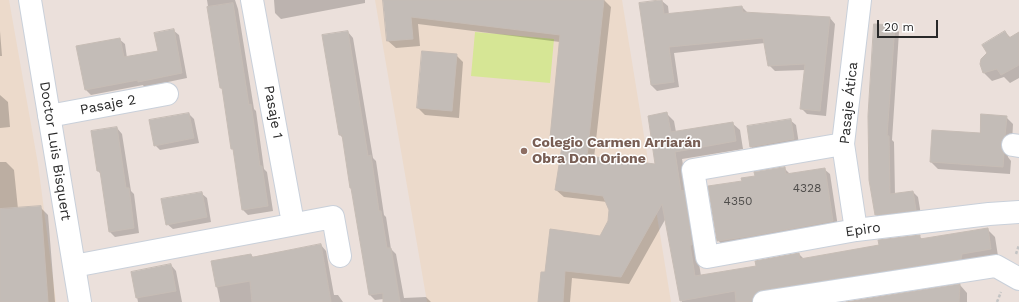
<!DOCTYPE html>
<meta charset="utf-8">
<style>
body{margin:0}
#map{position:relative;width:1019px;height:302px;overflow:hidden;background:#ebe0db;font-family:"Work Sans",sans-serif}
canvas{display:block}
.scale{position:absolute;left:877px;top:20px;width:61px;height:18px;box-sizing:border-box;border:2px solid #292929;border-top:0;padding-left:5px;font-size:12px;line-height:14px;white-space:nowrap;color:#292929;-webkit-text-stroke:3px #fff;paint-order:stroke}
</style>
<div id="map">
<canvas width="1019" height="302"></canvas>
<div class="scale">20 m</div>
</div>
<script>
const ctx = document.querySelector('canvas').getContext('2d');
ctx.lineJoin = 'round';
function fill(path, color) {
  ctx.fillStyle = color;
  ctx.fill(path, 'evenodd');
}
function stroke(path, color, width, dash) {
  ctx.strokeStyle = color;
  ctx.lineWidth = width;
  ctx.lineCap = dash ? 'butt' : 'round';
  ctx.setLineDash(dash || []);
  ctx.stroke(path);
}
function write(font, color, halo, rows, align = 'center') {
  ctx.font = font + ' "Work Sans",sans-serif';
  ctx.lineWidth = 3;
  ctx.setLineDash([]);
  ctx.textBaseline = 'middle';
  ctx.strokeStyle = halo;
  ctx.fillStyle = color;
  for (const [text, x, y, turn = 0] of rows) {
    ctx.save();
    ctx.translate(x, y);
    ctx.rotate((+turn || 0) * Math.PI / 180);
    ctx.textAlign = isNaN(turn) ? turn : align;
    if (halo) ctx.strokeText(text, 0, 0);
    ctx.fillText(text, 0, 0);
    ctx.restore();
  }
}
const education = new Path2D(`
 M0,0H9L38,164L56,302H0Z
 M375,0H622L671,302H427Z`);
const pitch = new Path2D(`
 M475,32L554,39L550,83L471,76Z`);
const shadow = new Path2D(`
 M207,0H235L238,9L254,109L256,111L264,169L267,172L273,211L248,215L243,210L234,151L232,148L223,90L221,88Z
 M274,0H365V3L281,19L275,13Z
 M384,0H604L611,7L594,158L656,165L667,114L674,121L676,132L732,123L740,130L743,149L682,159L701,276L757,267L799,254L804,259L880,245L919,236L923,240L987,229L995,237L998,256L762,302H682L681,300L666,218L629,284L572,278L570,302H539L546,273L600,237L609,221L610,210L607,202L564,197L556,190L563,146H558L551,138L560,42L418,24L420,46L396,48L388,41Z
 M662,1L668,6L669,15L742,7L748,13L830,18L835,24L826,116L807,114L801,108L805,70L775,71L769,65L765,43L674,53L679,87L657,91L651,85Z
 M894,26L899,32L892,140L894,142L895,195L913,192L918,197L921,215L881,220L876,215Z
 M173,30L179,35L187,78L144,87L143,85L91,95L86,90L77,47L119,39L125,44L127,58L159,51Z
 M0,31L2,56H0Z
 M348,32L353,38L373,158L376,161L384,215L386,217L391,249L396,254L404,298L426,297L431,302H384V299L375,300L370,295L353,190L351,188L343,138L340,135Z
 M1005,32L1011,38L1019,41V78L1010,83L1004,77L992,81L984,73Z
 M456,55L463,62L459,118L425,115L418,108Z
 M0,95L8,102L10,127L0,128Z
 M189,114L194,119L199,143L160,150L155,145Z
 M1006,117L1013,124L1012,143L1007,151L1008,157L1011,161L1010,174L938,169L931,162L981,134Z
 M790,120L796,125L799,144L757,152L751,147L748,127Z
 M117,128L122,134L131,191L134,194L139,233L115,237L110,232L101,174L98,171Z
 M0,162H6L14,170L18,209L40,207L48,215L55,302H0Z
 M784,168L790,174L824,169L830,174L838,227L723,246L718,240L743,182Z
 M201,193L207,198L211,222L173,229L167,224Z
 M321,245L326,251L334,295H338L343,302H220L212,262L251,255L254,258Z
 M171,265L176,271L182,302H138L132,273Z
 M960,285L967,293V302H852Z`);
const building = new Path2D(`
 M383,0H604L587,156L655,164L648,116L667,112L671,132L733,122L736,141L675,152L681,191L684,190L692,245H690L695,276L756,266L755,261L799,253L800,259L879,245L878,240L920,235V239L988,228L991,249L962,254L961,259L762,290L756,293L753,297L752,302H736L735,291L680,301L662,204L621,277L565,271L563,302H538L541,272H545L550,229L600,236L608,221L609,210L603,196L555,190L563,140L550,138L560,35L411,17L413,39L387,41Z
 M662,0L664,14L742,6L743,12L830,17L820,111L800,109L805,64L768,66L763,38L669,47L674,82L651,85L639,3Z
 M233,3L249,105L251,104L260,166H262L268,206L242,210L233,149H231L222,88H220L207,7Z
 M874,24L895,25L887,136H889L890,194L913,191L916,210L875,215L869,180L868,116Z
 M174,29L182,73L138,82V80L85,90L76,46L120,38L124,57L158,51L154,33Z
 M348,31L368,156L371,155L379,211H381L387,248H391L400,302H383V293L369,295L351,188H350L342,135H339L322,35Z
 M1005,31L1009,38L1019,32V65L1001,75L997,69L983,73L980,64L981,59L987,53L982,45Z
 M422,51L457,54L452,111L417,108Z
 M189,113L194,138L154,146L149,120Z
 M981,114L1007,116L1005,136L1001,143V149L1004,153L1003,167L930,162L932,130L980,133Z
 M791,119L794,139L750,147L747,126Z
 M117,127L126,188H129L134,228L109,232L100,171H97L91,131Z
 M785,167L786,174L825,168L833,221L751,236L717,241L708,186L742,181L741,178L755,176L754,172Z
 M202,192L207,217L166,225L161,199Z
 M41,206L48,302H0V209Z
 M321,244L331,302H252L250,281L216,287L211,261L251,254L252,257Z
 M171,264L176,291L136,298L131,272Z
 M960,284L959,302H846Z`);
const path = new Path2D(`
 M1016,254L1019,245
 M997,302L1001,292`);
const minor = new Path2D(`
 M30,0L80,302
 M252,0L293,223
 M49,116L167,94
 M843,144L693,170L707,257L856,230L989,214L1019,212
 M1013,145L1019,146
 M856,230L843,144L860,0
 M74,266L333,217L340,256
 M764,302L996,266L1019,279`);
const markers = [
 [524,151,4,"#8d6e63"]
];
const numberNames = [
 ["4328",807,188],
 ["4350",738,201]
];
const streetNames = [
 ["Pasaje Ática",849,103,-84],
 ["Pasaje 2",108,105,-11],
 ["Pasaje 1",273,112,80],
 ["Doctor Luis Bisquert",55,151,81],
 ["Epiro",863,230,-8]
];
const educationNames = [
 ["Colegio Carmen Arriarán",532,143],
 ["Obra Don Orione",532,159]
];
fill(education, '#ecdacb');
fill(pitch, '#d6e695');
fill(shadow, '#0003');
fill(building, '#c3bcb7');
stroke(building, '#c6bcb5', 1);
stroke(minor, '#c9d0da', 24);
stroke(path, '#c3c3c3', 2.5, [3, 2]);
stroke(minor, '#fff', 22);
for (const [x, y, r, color] of markers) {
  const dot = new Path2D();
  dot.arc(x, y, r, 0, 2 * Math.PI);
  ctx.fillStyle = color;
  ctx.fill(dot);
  stroke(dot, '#fff', 1.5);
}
write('12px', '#504e4c', null, numberNames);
write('14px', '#292929', '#fff', streetNames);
write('bold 14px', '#785e54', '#fff', educationNames, 'left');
</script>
